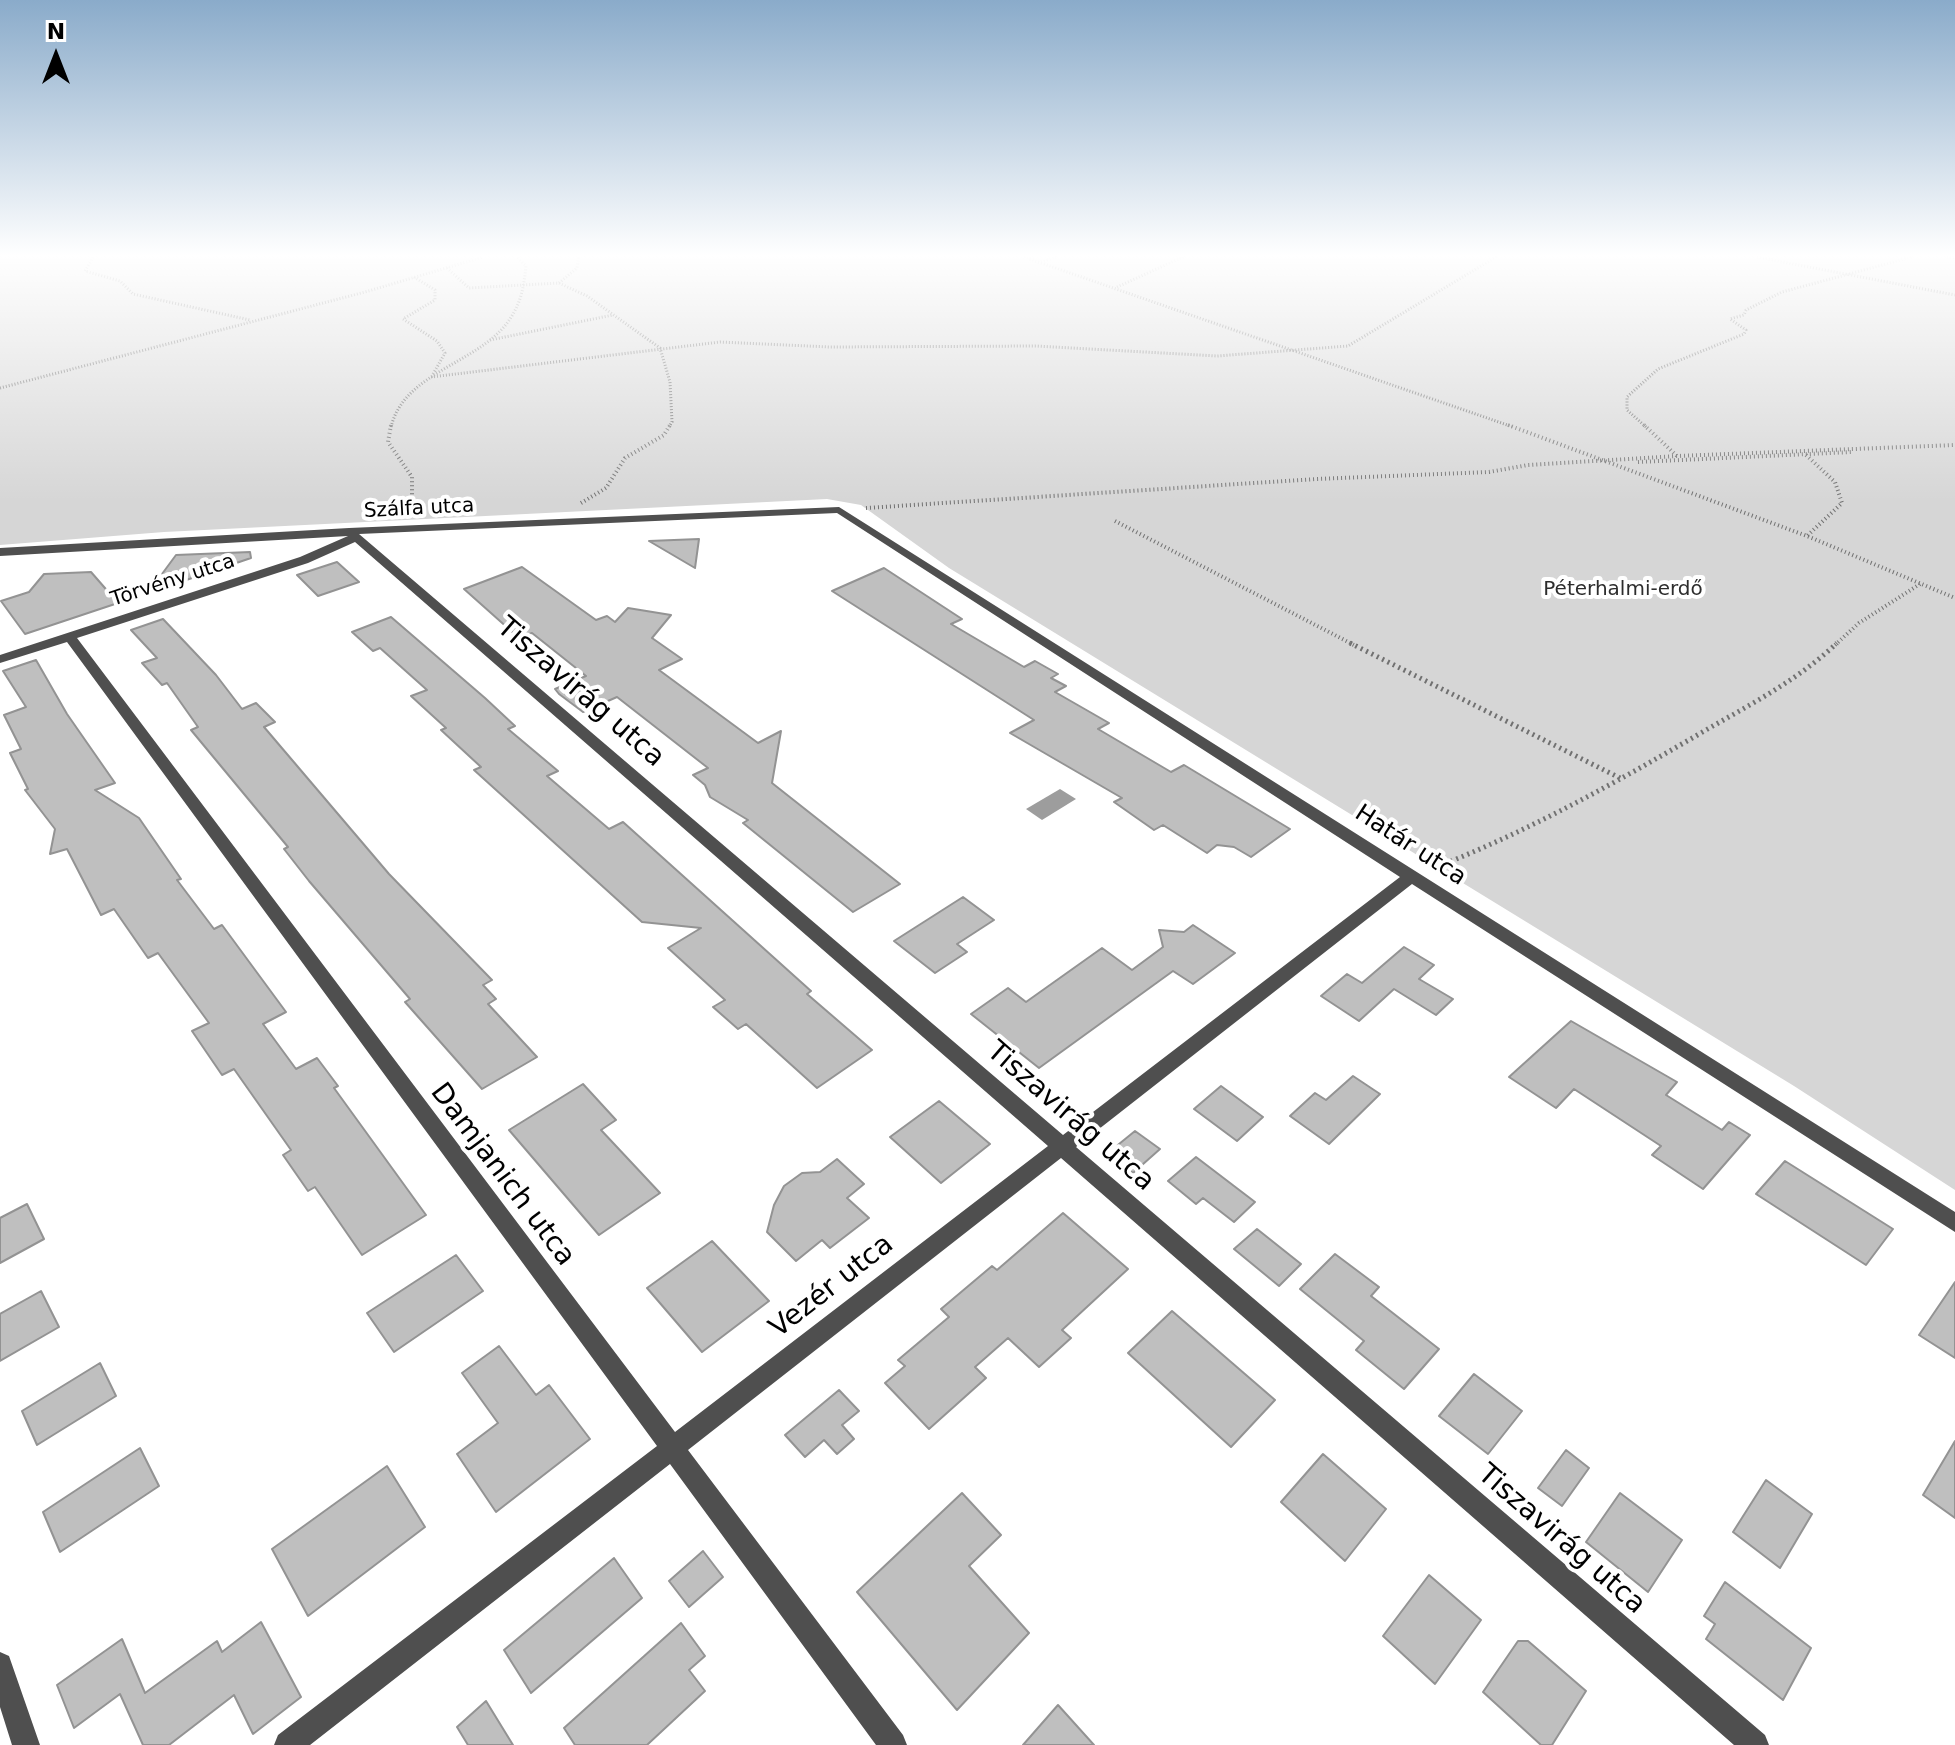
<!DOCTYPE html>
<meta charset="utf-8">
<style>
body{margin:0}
#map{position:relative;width:1955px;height:1745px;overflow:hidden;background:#fff;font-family:"DejaVu Sans",sans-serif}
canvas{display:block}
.north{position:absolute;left:16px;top:16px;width:80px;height:80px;-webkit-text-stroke:6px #fff;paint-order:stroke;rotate:0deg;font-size:22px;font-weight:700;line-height:32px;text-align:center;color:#000}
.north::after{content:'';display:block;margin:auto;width:28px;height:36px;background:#000;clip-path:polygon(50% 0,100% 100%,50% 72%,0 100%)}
</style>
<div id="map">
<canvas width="1955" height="1745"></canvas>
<div class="north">N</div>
</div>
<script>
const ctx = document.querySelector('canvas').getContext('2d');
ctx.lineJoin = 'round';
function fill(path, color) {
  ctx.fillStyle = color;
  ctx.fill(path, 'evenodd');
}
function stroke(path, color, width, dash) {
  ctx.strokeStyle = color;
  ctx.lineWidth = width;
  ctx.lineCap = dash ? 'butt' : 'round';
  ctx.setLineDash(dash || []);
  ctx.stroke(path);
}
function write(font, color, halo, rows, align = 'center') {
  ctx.font = font + ' "DejaVu Sans",sans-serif';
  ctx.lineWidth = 8;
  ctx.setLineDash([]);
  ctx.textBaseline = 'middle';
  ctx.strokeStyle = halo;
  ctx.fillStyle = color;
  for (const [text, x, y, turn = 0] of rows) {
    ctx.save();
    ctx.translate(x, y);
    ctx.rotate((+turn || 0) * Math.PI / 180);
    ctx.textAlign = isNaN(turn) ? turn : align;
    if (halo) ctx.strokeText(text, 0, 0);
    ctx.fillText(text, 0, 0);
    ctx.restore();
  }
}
const green = new Path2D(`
 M0,257H1955V1190L1794,1086L949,568L861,505L827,499L164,532L0,545Z`);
const water = new Path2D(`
 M1060,789L1076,799L1042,820L1026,809Z`);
const building = new Path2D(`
 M699,539L695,568L649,541Z
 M250,552L251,558L148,593L176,555Z
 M337,562L359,582L318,596L297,575Z
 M522,567L596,620L607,616L615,622L628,608L671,615L652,638L682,659L659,670L758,743L781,731L772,783L900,884L853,912L743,823L748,820L710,797L705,785L693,775L708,768L617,697L583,712L559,694L555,689L586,676L532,633L519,638L464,589Z
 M884,568L962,619L951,624L1024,667L1035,661L1058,674L1051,678L1066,686L1055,692L1109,723L1098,729L1171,772L1184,765L1290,829L1251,857L1234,847L1217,845L1207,853L1163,825L1154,830L1114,802L1122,798L1010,733L1034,720L832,591Z
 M91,572L118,603L25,634L1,601L29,592L44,574Z
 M391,617L485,698L515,726L508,729L558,771L547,776L609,829L623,822L811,991L807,994L872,1050L817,1088L746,1024L738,1029L713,1007L725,1000L668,948L701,928L642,922L474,770L481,767L441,730L446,728L411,696L427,690L380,648L373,651L352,632Z
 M163,619L216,675L242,709L256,703L275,722L264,727L389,874L492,980L483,985L496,999L488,1004L537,1057L482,1089L405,1002L410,999L309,881L284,849L288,847L191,730L198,727L167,683L162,685L142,663L157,658L131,630Z
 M36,660L67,714L115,783L95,790L139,818L181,879L177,880L214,929L222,925L286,1012L263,1024L296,1069L317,1058L338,1086L334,1088L426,1215L362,1255L315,1187L308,1191L283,1155L291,1150L234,1069L222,1075L192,1031L209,1023L158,953L148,958L114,909L101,915L67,849L50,854L55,829L25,790L28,789L10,753L21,749L4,715L26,707L3,671Z
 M963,897L994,920L957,944L967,952L935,973L894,941Z
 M1193,925L1235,953L1193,984L1173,971L1039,1068L971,1014L1008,988L1026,1002L1102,948L1132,970L1163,947L1159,930L1184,932Z
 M1404,947L1434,965L1419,979L1453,999L1436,1015L1394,989L1359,1021L1321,996L1347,974L1362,983Z
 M1571,1021L1677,1082L1666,1095L1722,1130L1729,1122L1750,1135L1703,1189L1652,1155L1661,1146L1574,1089L1556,1108L1509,1077Z
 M1353,1076L1380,1094L1329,1144L1290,1116L1315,1093L1326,1100Z
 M583,1084L616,1120L601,1130L660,1193L599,1235L509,1130Z
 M1221,1086L1263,1117L1237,1141L1194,1109Z
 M939,1101L990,1144L941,1183L890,1137Z
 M1135,1131L1160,1149L1133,1173L1108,1153Z
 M1196,1157L1255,1202L1234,1222L1203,1198L1196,1204L1168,1181Z
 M837,1159L864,1184L847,1198L869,1218L830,1248L822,1240L796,1261L767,1232L774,1205L784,1186L802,1173L820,1172Z
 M1785,1161L1893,1229L1866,1265L1756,1194Z
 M27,1204L44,1239L0,1263V1218Z
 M1063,1213L1128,1269L1062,1330L1071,1338L1039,1367L1008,1338L975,1367L986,1378L929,1429L885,1383L905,1366L898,1360L949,1317L941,1309L992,1266L997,1270Z
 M1257,1229L1301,1264L1279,1286L1234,1249Z
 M712,1241L769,1301L702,1352L647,1288Z
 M1335,1254L1379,1287L1371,1296L1439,1349L1404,1389L1356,1350L1364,1341L1300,1289Z
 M456,1255L483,1291L394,1352L367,1313Z
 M1955,1282V1358L1919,1335Z
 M41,1291L59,1327L0,1361V1314Z
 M1172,1311L1275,1400L1231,1447L1128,1353Z
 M499,1346L536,1395L549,1385L590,1439L496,1512L457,1454L498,1423L462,1373Z
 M100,1363L116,1396L37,1445L22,1411Z
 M1474,1374L1522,1411L1488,1454L1439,1416Z
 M839,1390L859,1411L842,1425L854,1439L837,1454L824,1440L805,1457L785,1435Z
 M1955,1441V1518L1923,1495Z
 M140,1448L159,1486L60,1552L43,1512Z
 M1566,1450L1589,1468L1562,1506L1538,1488Z
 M1323,1454L1386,1509L1345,1561L1281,1502Z
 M387,1466L425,1527L308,1616L272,1549Z
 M1766,1480L1812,1514L1780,1568L1733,1532Z
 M962,1493L1001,1535L969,1566L1029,1633L957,1710L857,1592Z
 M1620,1493L1682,1540L1648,1592L1586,1542Z
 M703,1551L723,1577L689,1607L669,1581Z
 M614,1558L642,1598L531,1693L504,1650Z
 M1429,1575L1481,1620L1435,1684L1383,1636Z
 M1725,1582L1811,1648L1783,1700L1706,1639L1715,1624L1704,1616Z
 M261,1622L301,1697L253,1734L234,1695L169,1745H143L120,1694L74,1728L57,1685L122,1639L145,1693L217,1641L222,1652Z
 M681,1623L705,1656L689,1670L705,1691L647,1745H575L564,1728Z
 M1518,1641H1528L1586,1691L1552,1745H1541L1483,1692Z
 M486,1701L513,1745H468L457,1727Z
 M1058,1705L1094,1745H1023Z`);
const pathFar2 = new Path2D(`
 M93,257L85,271L120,281L133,294L250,320
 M1024,257L1513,427
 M1757,257L1955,295
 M1947,257L1955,258
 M1041,262L1056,257
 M447,268L469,288L559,283L587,296L660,348L670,382L672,422L669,427
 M414,277L435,290V300L403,319L437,341L445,353L432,376
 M559,283L577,268L579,257
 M1117,287L1183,257
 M490,340L613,315
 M431,377L720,342L830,347L1036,346L1217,356L1348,346L1496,257
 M0,388L365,292L483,257
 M391,427C405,369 486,363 513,314C522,299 524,284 526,266L517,257
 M1646,427L1627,410V397L1658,369L1744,334L1746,330L1730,319L1744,315L1746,310L1782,292L1912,257`);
const pathFar1 = new Path2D(`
 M391,425L388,442L412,477V514
 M1508,425L1807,536L1955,598
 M1644,425L1677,456
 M1806,455L1835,482L1842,503L1807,536
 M1638,462L1852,452
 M581,503L606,488L625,458L664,435L670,425
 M866,508L1316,479L1489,472L1528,465L1677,456L1955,445
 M1115,521L1354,645
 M1835,645L1859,623L1920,584`);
const path = new Path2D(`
 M1350,643L1622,779
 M1434,868C1529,831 1617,782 1706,730C1751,704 1798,680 1837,643`);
const street = new Path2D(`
 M839,507L1955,1212V1232L1412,884L1076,1147L1765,1735L1769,1745H1734L1061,1158L688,1450L903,1735L907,1745H876L670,1464L310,1745H274L278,1735L657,1446L67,642L0,663V655L300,557L348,536L0,556V548L349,528ZM837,513L1400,877L1063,1135L359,534ZM355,542L1048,1146L675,1432L77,638L308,563Z
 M0,1652L9,1656L40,1745H12L0,1707Z`);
const farStreetnames = [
 ["Szálfa utca",419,509,-3],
 ["Törvény utca",173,581,-18]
];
const farParknames = [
 ["Péterhalmi-erdő",1623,590]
];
const streetNames = [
 ["Határ utca",1410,846,33]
];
const nearStreetnames = [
 ["Tiszavirág utca",580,693,41],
 ["Tiszavirág utca",1070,1117,41],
 ["Damjanich utca",502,1175,53],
 ["Vezér utca",832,1287,-38],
 ["Tiszavirág utca",1561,1540,41]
];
fill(green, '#d6d6d6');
fill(water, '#9d9d9d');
fill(building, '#bfbfbf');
stroke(building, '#939393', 2);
stroke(pathFar2, '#717171', 3, [1, 2]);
stroke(pathFar1, '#717171', 4, [1, 3]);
stroke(path, '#717171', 5, [2, 4]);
fill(street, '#4f4f4f');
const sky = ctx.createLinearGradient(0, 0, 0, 501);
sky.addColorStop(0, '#8aabca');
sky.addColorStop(0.51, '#fff');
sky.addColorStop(1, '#ffffff00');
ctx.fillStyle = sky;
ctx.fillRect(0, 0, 1955, 501);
write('20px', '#000', '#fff', farStreetnames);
write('20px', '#2d2d2d', '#fff', farParknames);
write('24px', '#000', '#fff', streetNames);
write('28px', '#000', '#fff', nearStreetnames);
</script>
